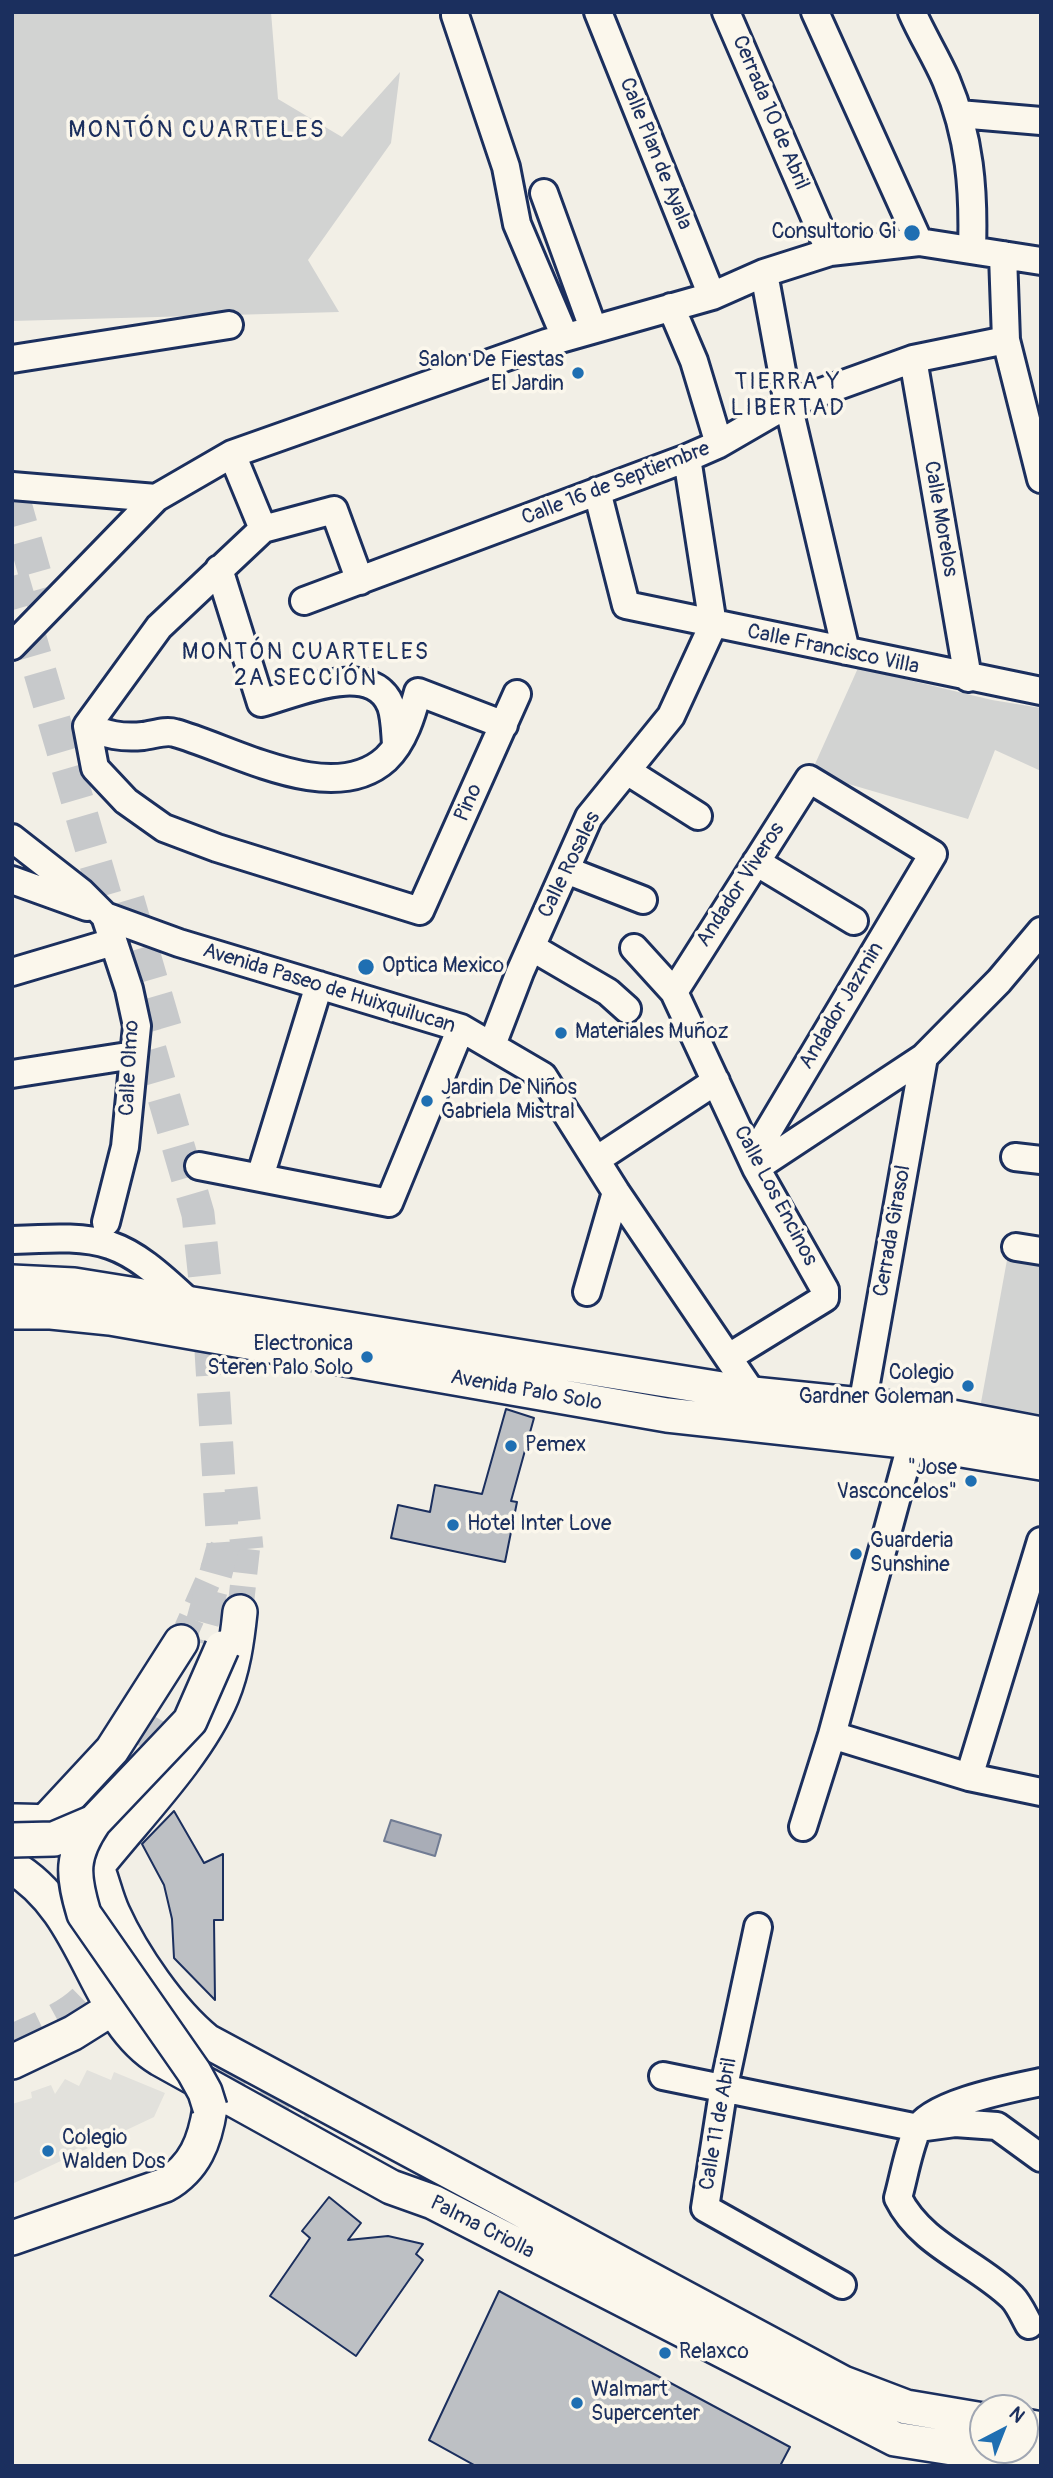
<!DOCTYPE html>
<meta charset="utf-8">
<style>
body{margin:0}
#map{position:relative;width:1053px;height:2478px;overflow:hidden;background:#f2efe6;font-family:Pangolin,sans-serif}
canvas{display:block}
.frame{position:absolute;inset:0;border:14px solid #1b2f5e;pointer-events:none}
.north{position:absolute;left:969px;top:2394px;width:70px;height:70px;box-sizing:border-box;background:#fbf7ec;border:2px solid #a1a7b3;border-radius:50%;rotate:42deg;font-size:19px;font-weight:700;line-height:28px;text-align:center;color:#1b2f5e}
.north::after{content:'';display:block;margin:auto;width:24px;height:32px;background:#1f6fb2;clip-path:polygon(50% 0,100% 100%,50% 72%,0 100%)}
</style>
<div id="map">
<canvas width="1053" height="2478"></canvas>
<div class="frame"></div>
<div class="north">N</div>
</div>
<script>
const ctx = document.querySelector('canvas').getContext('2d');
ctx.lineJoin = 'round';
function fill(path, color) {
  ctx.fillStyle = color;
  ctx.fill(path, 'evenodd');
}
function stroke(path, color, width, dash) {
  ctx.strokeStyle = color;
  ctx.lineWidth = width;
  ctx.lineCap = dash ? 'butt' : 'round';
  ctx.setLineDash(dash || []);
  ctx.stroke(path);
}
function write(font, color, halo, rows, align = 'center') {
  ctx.font = font + ' Pangolin,sans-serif';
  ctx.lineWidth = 7;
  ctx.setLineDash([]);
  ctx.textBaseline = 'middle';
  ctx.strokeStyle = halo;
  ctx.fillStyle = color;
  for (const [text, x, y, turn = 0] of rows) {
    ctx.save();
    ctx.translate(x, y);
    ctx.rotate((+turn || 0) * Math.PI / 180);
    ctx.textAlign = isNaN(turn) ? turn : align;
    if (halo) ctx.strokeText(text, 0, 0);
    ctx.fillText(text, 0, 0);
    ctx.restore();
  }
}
const built = new Path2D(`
 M87,2070L111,2080L114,2072L165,2093L154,2117L12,2184V2104L32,2098L31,2092L51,2085L55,2094L65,2079L79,2086Z`);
const green = new Path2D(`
 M12,12H271L278,99L342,137L400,72L391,143L308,260L339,312L12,321Z
 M858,668L992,700L1041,708V771L995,750L968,819L811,773Z
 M1007,1260L1041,1266V1419L980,1408Z`);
const water = new Path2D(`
 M391,1820L441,1835L435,1856L384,1841Z`);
const building = new Path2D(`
 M506,1409L534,1418L511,1501L517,1502L505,1562L391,1538L398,1505L430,1512L435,1485L482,1494Z
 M174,1811L204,1863L223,1854V1920H214L215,2000L174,1958L172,1919L164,1885L142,1844Z
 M329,2197L361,2223L348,2240L388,2236L423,2244L416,2254L423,2260L356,2356L270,2296L310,2238L302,2231Z
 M499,2291L790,2447L780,2466H476L429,2440Z`);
const minorTunnel = new Path2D(`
 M240,1612L247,1549
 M181,1642L223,1547`);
const majorTunnel = new Path2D(`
 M12,493L45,609
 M12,576L118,940
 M128,900L166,1030
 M136,1002L198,1214L209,1318L223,1547L197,1642
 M241,1488L247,1549
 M116,1790L162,1710
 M12,2041C49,2023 93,2010 104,1966
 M171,2047L308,2120`);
const minor = new Path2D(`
 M598,12L712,296
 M726,12L830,252
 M815,12L919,242
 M912,12C922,35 936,57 946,80C970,137 974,190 972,250
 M455,15L506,167L517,224L565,337
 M959,114L1041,121
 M544,193L593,328
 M1003,255L1006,340L1041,479
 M764,273L788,404L846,651
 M671,307L694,361L719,444
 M12,359L229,325
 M913,359L968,678
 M232,454L263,529
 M12,486L156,498
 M597,491L626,605L1041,691
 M219,569L261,703C296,694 372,658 391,706C395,717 395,733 396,744
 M304,601L687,458L719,444L788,404L913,359L1006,340
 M12,646L156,498L232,454L546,343L712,296L764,273L830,252L919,242L1041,261
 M87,726L95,768L126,801L164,828L217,848L420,911L517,694
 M87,726C106,735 122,738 143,736C153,735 165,730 175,733C233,749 332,808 386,759C404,742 412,714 418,692L504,725
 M87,726L159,627L263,529L334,510L360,581
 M627,771L698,816
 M12,838L81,892L105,916L179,943L461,1028L543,1076L616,1192L759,1403
 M756,862L854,921
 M566,870L643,900
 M12,880L87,907
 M105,916L129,989L137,1026L125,1147L106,1222
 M531,947L608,992L627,1009
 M634,948L674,992L756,1168L825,1290V1298L729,1357
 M12,972L113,942
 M674,992L809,779L933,854L752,1158
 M492,1045L520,972L589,817L671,716L713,625L687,458
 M12,1074L134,1055
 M1015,1157L1041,1160
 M596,1160L716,1081
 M199,1166L389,1203L461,1028
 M756,1168L924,1057L999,981L1041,931
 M260,1177L319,985
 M12,1240C106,1235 121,1238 190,1303
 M1016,1247L1041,1251
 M587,1292L616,1192
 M862,1406L924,1057
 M832,1735L969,1777L1041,1792
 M969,1777L1041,1541
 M803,1827L832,1735L917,1423
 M758,1927L724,2086L705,2208L842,2285
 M663,2076L918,2128L955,2123L997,2126L1041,2158
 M1029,2325C1024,2316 1019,2304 1012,2297C976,2262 921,2245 898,2198C904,2176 908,2151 917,2130C930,2103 1013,2088 1041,2082`);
const major = new Path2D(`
 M12,1282L74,1285L753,1394L920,1411L1041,1434
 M12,1312H51L110,1318L667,1415L913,1442L1041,1463
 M47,1820L112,1750L181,1642
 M12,1821C36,1821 58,1820 77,1837C100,1857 101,1887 113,1913C132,1955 171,2012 207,2041L843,2383L906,2407L983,2420
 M98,1865C138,1815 198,1754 222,1696C233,1669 237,1641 240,1612
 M12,1867C89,1912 93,2018 160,2059L391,2187L433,2202L895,2439L1041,2462
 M12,2062L73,2033L132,1996
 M12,2238L165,2185C195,2168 205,2141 210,2108
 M1025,2426L1041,2429`);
const majorBridge = new Path2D(`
 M94,1822C71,1856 72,1874 84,1914L194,2072L205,2092L210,2108
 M12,1840L54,1839L94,1822L190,1721L222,1648`);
const markers = [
 [912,233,9,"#1f6fb2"],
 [578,373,7,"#1f6fb2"],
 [366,967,9,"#1f6fb2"],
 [561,1033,7,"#1f6fb2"],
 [427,1101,7,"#1f6fb2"],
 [367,1357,7,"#1f6fb2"],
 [968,1386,7,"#1f6fb2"],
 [511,1446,7,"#1f6fb2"],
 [971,1481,7,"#1f6fb2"],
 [453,1525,7,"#1f6fb2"],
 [856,1554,7,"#1f6fb2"],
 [48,2151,7,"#1f6fb2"],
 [665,2353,7,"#1f6fb2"],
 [577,2403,7,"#1f6fb2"]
];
const streetNames = [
 ["Cerrada 10 de Abril",770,113,67],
 ["Calle Plan de Ayala",655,154,68],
 ["Calle 16 de Septiembre",616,484,-21],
 ["Calle Morelos",940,519,80],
 ["Calle Francisco Villa",833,650,12],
 ["Pino",469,803,-66],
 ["Calle Rosales",570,865,-64],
 ["Andador Viveros",741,885,-57],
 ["Avenida Paseo de Huixquilucan",329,989,17],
 ["Andador Jazmin",842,1006,-59],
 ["Calle Olmo",130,1068,-87],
 ["Calle Los Encinos",775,1196,62],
 ["Cerrada Girasol",893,1231,-80],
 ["Avenida Palo Solo",526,1391,10],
 ["Calle 11 de Abril",719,2124,-80],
 ["Palma Criolla",482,2228,27]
];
const poiNames = [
 ["Consultorio Gi",896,233,"right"],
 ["Salon De Fiestas",564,361,"right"],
 ["El Jardin",564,385,"right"],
 ["Optica Mexico",382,967],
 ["Materiales Muñoz",575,1033],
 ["Jardin De Niños",441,1089],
 ["Gabriela Mistral",441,1113],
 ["Electronica",353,1345,"right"],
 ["Steren Palo Solo",353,1369,"right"],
 ["Colegio",954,1374,"right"],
 ["Gardner Goleman",954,1398,"right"],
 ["Pemex",525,1446],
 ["\"Jose",957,1469,"right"],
 ["Vasconcelos\"",957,1493,"right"],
 ["Hotel Inter Love",467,1525],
 ["Guarderia",870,1542],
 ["Sunshine",870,1566],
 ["Colegio",62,2139],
 ["Walden Dos",62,2163],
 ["Relaxco",679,2353],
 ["Walmart",591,2391],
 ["Supercenter",591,2415]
];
const neighbourhoodNames = [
 ["TIERRA Y",788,383],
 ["LIBERTAD",788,409],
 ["MONTÓN CUARTELES",306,653],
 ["2A SECCIÓN",306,679]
];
const quarterNames = [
 ["MONTÓN CUARTELES",197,131]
];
fill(built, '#e2e1dc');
fill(green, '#d2d3d2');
fill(water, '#a9adb7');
stroke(water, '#707b93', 2);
fill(building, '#bdc0c4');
stroke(building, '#1b2f5e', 2);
stroke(minorTunnel, '#c7c9cb', 26, [26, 13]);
stroke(majorTunnel, '#c7c9cb', 33, [33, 17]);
stroke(minor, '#1b2f5e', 32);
stroke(major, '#1b2f5e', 38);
stroke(minor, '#fbf7ec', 26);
stroke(major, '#fbf7ec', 33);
stroke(majorBridge, '#1b2f5e', 38, []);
stroke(majorBridge, '#fbf7ec', 33);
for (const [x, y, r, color] of markers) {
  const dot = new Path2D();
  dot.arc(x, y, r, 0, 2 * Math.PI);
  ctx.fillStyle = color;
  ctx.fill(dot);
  stroke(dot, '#fbf7ec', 2.5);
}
write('21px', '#1b2f5e', '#fbf7ec', streetNames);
write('21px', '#1b2f5e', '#fbf7ec', poiNames, 'left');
ctx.letterSpacing = '2px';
write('23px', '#1b2f5e', '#fbf7ec', neighbourhoodNames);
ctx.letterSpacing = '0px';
ctx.letterSpacing = '2px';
write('24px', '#1b2f5e', '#fbf7ec', quarterNames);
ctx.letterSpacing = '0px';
</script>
